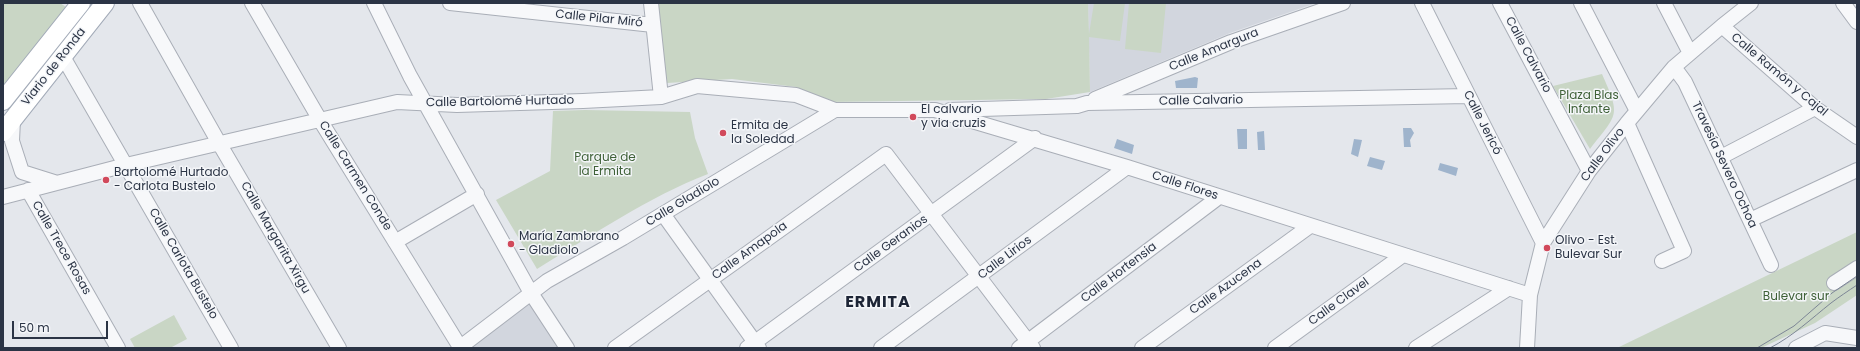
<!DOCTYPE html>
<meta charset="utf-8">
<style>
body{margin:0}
#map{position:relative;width:1860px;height:351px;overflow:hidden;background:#e4e7ec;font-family:Poppins,sans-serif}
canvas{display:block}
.frame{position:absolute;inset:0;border:4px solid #2b3445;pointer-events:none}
.scale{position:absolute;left:12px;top:321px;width:96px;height:18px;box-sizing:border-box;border:2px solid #2b3445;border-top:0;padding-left:5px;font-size:12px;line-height:14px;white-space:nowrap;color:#2b3445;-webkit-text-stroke:3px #f4f6f9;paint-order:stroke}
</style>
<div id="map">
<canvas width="1860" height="351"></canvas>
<div class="frame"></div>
<div class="scale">50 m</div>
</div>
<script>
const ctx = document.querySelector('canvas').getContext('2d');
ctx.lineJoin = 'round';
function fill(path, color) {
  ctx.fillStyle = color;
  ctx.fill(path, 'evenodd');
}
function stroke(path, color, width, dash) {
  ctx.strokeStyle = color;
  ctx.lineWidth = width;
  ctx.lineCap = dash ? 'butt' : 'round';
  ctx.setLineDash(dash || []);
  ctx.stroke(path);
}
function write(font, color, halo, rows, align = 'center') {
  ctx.font = font + ' Poppins,sans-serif';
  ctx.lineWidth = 3;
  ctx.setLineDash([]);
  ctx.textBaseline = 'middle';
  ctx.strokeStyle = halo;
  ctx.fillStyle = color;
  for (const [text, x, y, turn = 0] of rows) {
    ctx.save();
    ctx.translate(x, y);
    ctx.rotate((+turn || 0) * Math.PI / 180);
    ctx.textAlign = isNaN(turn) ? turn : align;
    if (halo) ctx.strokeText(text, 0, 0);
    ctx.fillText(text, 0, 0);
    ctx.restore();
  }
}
const built = new Path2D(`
 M1088,3H1316L1230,33L1090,92Z
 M530,303L559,348H471Z`);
const green = new Path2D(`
 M3,3H60L66,7L3,88Z
 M657,3H1088L1089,34L1094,3H1125L1120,41L1089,37L1090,92L1046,99L828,102L796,87L732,79L667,83Z
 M1129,3H1166L1161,53L1125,49Z
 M1602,74C1621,117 1618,113 1590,149L1553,86Z
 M585,110L690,112L695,138L708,174C648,197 593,235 537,269L496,200L550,171L553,111Z
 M1857,232V295L1815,323L1761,348H1617Z
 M174,315L187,339L170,348H135L130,339Z`);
const water = new Path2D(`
 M1195,77L1198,78L1197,88H1176L1175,81Z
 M1403,128H1411L1414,133L1410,140L1411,147H1404Z
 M1237,129H1247V149H1238Z
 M1264,131L1265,150H1258L1257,132Z
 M1117,139L1134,145L1132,154L1114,148Z
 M1354,139L1362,140L1358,157L1351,154Z
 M1370,157L1385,161L1382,170L1367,166Z
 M1440,163L1458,168L1456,176L1438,170Z`);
const minor = new Path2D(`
 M140,3L219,143L339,348
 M252,3L320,120L460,347
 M374,3L410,76L531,293L567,348
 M450,3L653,25
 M651,3L661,97
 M1422,3L1543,243
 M1500,3L1589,171
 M1581,3L1637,111
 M1664,3L1690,53
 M1843,3L1857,22
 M1722,26L1815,108L1857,137
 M62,55L231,348
 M1674,67L1685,82L1771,265
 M1095,99L1231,42L1343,3
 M950,110L1077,106L1087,103L1468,96
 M13,120L12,141L22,172L57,183
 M1627,123L1684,251L1662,261
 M1721,157L1815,108
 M28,190L118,348
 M3,197L126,165L397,102L457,105L583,101L661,97L697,86L796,95L835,110H935L1127,167L1530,295
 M663,214L759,348
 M1750,220L1857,170
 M395,242L477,194
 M1834,283L1857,268
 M459,348L547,281L623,238L835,110
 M615,348L886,154L1033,348
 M747,348L1035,138
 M881,348L1127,167
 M1019,348L1219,197
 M1142,348L1310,226
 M1275,348L1403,255
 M1416,348L1509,288
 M1527,348L1530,295L1543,243L1589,171L1627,123L1674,67L1722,26L1751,3
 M1796,348L1825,333L1857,338`);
const major = new Path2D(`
 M3,101L81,3
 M3,132L105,3`);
const tram = new Path2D(`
 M1757,348L1794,326L1832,293L1857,276
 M1770,348C1793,336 1811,319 1831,303C1839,297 1848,291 1857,285`);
const markers = [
 [913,117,4,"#d1495b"],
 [723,133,4,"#d1495b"],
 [106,180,4,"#d1495b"],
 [511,244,4,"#d1495b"],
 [1547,248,4,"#d1495b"]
];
const streetNames = [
 ["Calle Pilar Miró",599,19,6],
 ["Calle Amargura",1214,50,-22],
 ["Calle Calvario",1528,55,62],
 ["Viario de Ronda",54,67,-52],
 ["Calle Ramón y Cajal",1779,75,40],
 ["Calle Calvario",1201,101,-1],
 ["Calle Bartolomé Hurtado",500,102,-1],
 ["Calle Jericó",1482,123,63],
 ["Calle Olivo",1603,155,-53],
 ["Travesía Severo Ochoa",1724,165,65],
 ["Calle Carmen Conde",355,176,58],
 ["Calle Flores",1185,186,18],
 ["Calle Gladiolo",683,202,-31],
 ["Calle Margarita Xirgu",275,238,60],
 ["Calle Geranios",891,244,-36],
 ["Calle Trece Rosas",61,248,60],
 ["Calle Amapola",750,251,-36],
 ["Calle Lirios",1005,258,-37],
 ["Calle Carlota Bustelo",183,264,60],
 ["Calle Hortensia",1119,273,-37],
 ["Calle Azucena",1226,287,-36],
 ["Calle Clavel",1339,302,-36]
];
const parkNames = [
 ["Plaza Blas",1589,96],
 ["Infante",1589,110],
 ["Parque de",605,158],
 ["la Ermita",605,172],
 ["Bulevar sur",1796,297]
];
const poiNames = [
 ["El calvario",921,110],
 ["y via cruzis",921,124],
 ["Ermita de",731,126],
 ["la Soledad",731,140],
 ["Bartolomé Hurtado",114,173],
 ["- Carlota Bustelo",114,187],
 ["María Zambrano",519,237],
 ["- Gladiolo",519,251],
 ["Olivo - Est.",1555,241],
 ["Bulevar Sur",1555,255]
];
const districtNames = [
 ["ERMITA",878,303]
];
fill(built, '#d2d6de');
fill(green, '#c9d6c5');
fill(water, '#9fb4cc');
stroke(minor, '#a9aeb7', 16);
stroke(major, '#a3abb8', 20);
stroke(minor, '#f7f8fa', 14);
stroke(major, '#fff', 18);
stroke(tram, '#7d8696', 1);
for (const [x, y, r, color] of markers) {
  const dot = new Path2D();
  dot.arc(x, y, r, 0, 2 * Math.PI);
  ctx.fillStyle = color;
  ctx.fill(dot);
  stroke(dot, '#f4f6f9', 1.5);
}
write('12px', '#2b3445', '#f4f6f9', streetNames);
write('12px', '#3f6138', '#f4f6f9', parkNames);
write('12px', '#2b3445', '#f4f6f9', poiNames, 'left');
ctx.letterSpacing = '1px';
write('bold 16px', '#1d2536', '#f4f6f9', districtNames);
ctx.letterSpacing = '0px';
</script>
